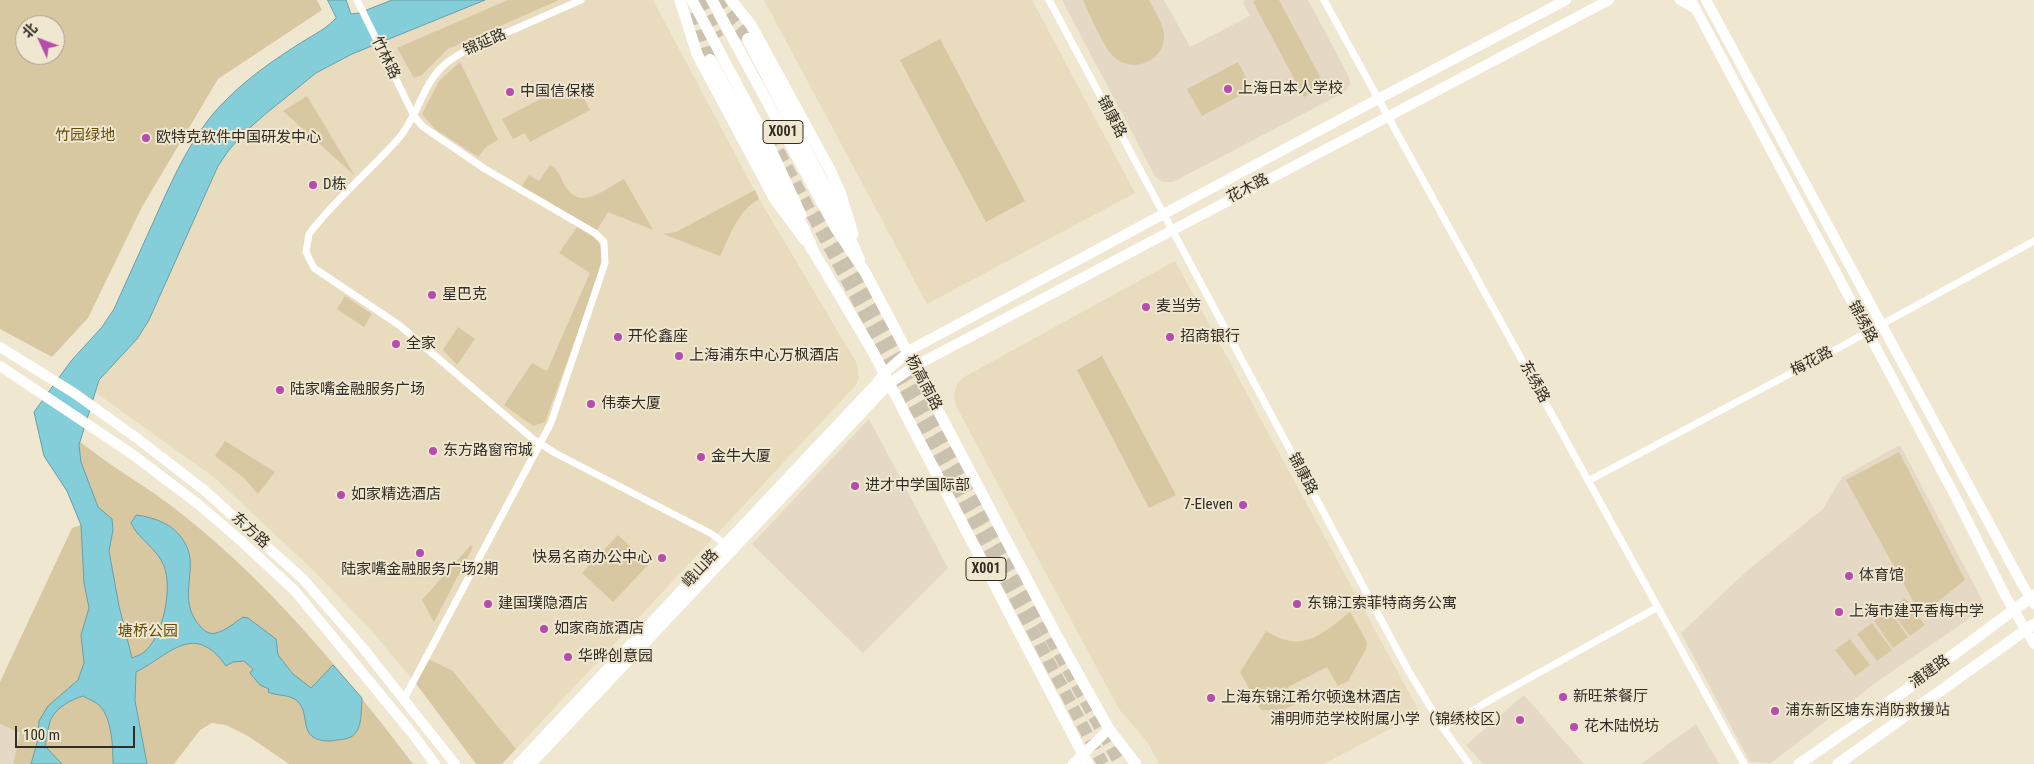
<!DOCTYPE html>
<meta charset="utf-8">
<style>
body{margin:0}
#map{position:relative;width:2034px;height:764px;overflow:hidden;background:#f0e7d0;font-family:"Roboto Condensed","Noto Sans SC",sans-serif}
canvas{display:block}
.north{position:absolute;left:15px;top:15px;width:50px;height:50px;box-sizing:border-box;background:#f0e7d0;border:1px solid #a49d8b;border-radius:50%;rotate:313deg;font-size:14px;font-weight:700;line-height:20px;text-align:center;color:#312d24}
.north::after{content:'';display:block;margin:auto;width:18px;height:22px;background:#b64cad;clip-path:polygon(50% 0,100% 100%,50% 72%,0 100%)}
.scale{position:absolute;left:15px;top:726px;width:120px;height:22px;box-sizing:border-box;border:2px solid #312d24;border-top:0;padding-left:6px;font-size:15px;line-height:18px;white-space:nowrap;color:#312d24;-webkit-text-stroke:4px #f0e7d0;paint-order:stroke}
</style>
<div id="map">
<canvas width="2034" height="764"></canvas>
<div class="north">北</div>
<div class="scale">100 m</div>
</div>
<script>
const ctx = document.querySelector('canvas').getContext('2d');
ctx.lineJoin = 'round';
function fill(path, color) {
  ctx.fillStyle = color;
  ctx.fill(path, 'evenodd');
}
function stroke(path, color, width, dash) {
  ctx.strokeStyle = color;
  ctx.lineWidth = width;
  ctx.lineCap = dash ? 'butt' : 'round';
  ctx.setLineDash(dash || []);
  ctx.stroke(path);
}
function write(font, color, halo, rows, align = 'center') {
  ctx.font = font + ' "Roboto Condensed","Noto Sans SC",sans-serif';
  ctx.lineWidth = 4;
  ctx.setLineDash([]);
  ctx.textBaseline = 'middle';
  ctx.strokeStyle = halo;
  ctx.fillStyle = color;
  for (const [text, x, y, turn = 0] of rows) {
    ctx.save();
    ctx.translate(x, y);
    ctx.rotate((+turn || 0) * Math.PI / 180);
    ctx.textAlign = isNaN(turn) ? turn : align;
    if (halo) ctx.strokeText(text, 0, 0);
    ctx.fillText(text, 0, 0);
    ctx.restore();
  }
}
const built = new Path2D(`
 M485,0H653L759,199L856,362L858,369L859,378L855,386L516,749L453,671L414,681L371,630L317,574L215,478L95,392L99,380L137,339L149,320L218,166L229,150L244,133L263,116L316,73L352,54Z
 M764,0H1032L1135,193L927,304Z
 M1175,261L1420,713L1324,764H1159L1148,743L1119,709L956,406L954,395L957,384L964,377Z`);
const education = new Path2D(`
 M1062,0H1164L1190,47L1250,16L1243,2L1246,0H1308L1349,77L1350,85L1345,92L1173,182H1162L1155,176Z
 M869,419L948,568L863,653L752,544Z
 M1900,445L1983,602L1966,621L1882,678L1771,763L1750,762L1681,633L1748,570L1823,509L1842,477Z
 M1524,695L1584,764H1483L1466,745Z
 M0,724L20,733L13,764H0Z
 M1696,724L1719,764H1641Z`);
const green = new Path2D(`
 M0,0H317L322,10L218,79L142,207L88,318L52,357L0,329ZM25,25H55V55H25Z
 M508,0H559L448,49L422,75L414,78L397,48Z
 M1083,0H1149C1155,12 1165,25 1164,39C1161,63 1132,73 1114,57C1104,48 1089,14 1083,0Z
 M1256,0H1279L1325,86L1304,97L1253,2Z
 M940,39L1025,201L986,222L900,60Z
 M460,62L498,140L487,146L478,157L435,129L422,114L439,81Z
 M1238,62L1252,89L1202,116L1187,89Z
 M575,81L590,110L530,142L525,133L513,139L502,119Z
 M307,96L355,176L283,111Z
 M550,165C558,169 560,176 564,184C579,213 603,190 624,179L653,230L608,212L595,233L520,189L529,175L539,181Z
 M755,190L759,199C737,212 731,234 720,256L663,234L676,232Z
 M577,227L598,240L603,254L594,288L545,422L533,426L504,405L532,363L547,371L590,273L559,253Z
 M345,296L372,314L364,327L337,309Z
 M458,327L475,339L457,365L443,350Z
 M1102,356L1176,495L1149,508L1077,370Z
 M37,408C59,425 81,443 103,459C125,475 148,488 169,504C265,577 341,669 413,764H289L248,736L226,725L212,723L200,730L174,764H13L20,733L0,724V682L72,528L81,525L67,491L44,456L34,412Z
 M225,441L275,472L258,494L244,478L215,456Z
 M1899,452L1965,580L1921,615L1846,480Z
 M618,535L649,564L613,602L582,573Z
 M471,545L473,547L434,622L422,600Z
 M1905,598L1925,625L1910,636L1890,609Z
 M1889,610L1908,637L1893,648L1874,621Z
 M1350,612L1367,642L1366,649L1348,681L1338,686L1327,667L1288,687L1297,703L1283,710H1261L1240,672L1266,631C1302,654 1321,635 1350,612Z
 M1872,623L1892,650L1877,661L1857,634Z
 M1850,639L1870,665L1855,676L1835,650Z
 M426,658L453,671L516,749L502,764H476L414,681Z`);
const water = new Path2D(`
 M328,0H346L351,14L359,13L392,0H485L352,54L316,73L263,116L244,133L229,150L218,166L149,320L137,339L99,380L79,445L81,462L98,507L112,519L113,530L109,551L119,606L132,658C136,656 140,655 143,653C163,638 173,588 164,566C157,548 138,539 131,523L136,515C157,518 176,525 186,545C199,569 176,600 200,626C204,631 210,635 216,633C227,630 234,623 243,617L248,618L276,639L278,655L293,674L311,688L333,665L362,698C361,710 363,730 351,737C347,739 340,740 336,740C330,742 319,741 313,737C302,730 308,713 299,703C291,693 278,697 268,692L269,689L260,685L250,673L253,669L244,661L233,662L226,666C194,621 171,654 136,672L135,701L147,764H113C113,747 112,719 100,706C96,702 88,699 83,696C72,699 56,708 51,719C48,726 47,738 45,746L62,764H31L38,739L39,721L48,706L78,680L84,663L81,635L89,608L84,583L81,525L67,491L44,456L34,412L71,361L102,327L114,309C128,278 142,247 156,216C174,176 193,133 224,102C246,79 275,59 302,42C315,34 326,29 336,18Z`);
const highwayTunnel = new Path2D(`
 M699,0L718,38
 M716,0L748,39
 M696,12L710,60
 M770,135L1103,764
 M820,210L1030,601L1120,764`);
const street = new Path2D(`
 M357,0L414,116L422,126L485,169L595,233L604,242L605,263L551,423L404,699
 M581,0L465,51C456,56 447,61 440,69C422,88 417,117 399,138C370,171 335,199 309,234L306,252L314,268L399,325L533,439L555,453L710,533L728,546
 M1049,0L1408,670L1443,728L1497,696L1658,607
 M1324,0L1744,764
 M1588,481L1844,345L2034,241
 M1443,728L1469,764`);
const secondary = new Path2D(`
 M1680,0L1696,9
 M1691,0L1955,496L2006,597L2034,644
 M1706,0L2022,584L2034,604
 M0,347L74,393L138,439L204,490L303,579L363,648L455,764
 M0,366L132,454L198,504L240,540L295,591L412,733L435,764
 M518,764L875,385L884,373L912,349L1378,99L1566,0
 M531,764L890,383L915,366L1609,0
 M1073,764L1109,729`);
const primary = new Path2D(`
 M680,0L697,54L774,198L805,240
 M692,0L767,141L801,215
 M712,0L835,227L865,272L1058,638L1109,729L1136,764
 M731,0L751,25L830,170L840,192L853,234
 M810,242L812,249L872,350L899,402L1088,764
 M1799,764L1906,690L2034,595
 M1838,764L2034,624`);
const highway = new Path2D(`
 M748,39L837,210L859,260
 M710,60L804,230L812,249`);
const markers = [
 [1228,89,5,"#b64cad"],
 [510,92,5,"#b64cad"],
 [146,138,5,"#b64cad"],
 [313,185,5,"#b64cad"],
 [432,295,5,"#b64cad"],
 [1146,307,5,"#b64cad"],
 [618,337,5,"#b64cad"],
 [1170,337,5,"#b64cad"],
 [396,344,5,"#b64cad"],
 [679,356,5,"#b64cad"],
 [280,390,5,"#b64cad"],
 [591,404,5,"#b64cad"],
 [433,451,5,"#b64cad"],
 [701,457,5,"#b64cad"],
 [855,486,5,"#b64cad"],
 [341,495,5,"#b64cad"],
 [1243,505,5,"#b64cad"],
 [420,553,5,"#b64cad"],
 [662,558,5,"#b64cad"],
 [1849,576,5,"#b64cad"],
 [488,604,5,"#b64cad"],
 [1297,604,5,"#b64cad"],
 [1839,612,5,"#b64cad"],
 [544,629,5,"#b64cad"],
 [568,657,5,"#b64cad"],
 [1563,697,5,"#b64cad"],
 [1211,698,5,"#b64cad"],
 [1775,711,5,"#b64cad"],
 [1520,720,5,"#b64cad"],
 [1574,727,5,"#b64cad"]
];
const shields = [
 [783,132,40],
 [986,569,40]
];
const shieldNames = [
 ["X001",783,132],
 ["X001",986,569]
];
const streetNames = [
 ["锦延路",485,43,-24],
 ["竹林路",385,58,64],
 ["锦康路",1111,117,62],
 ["花木路",1248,189,-28],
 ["锦绣路",1862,322,62],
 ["梅花路",1812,362,-28],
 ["东绣路",1534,382,61],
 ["杨高南路",923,383,62],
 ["锦康路",1302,474,62],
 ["东方路",250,531,42],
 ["峨山路",701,569,-47],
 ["浦建路",1930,672,-36]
];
const poiNames = [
 ["上海日本人学校",1238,89],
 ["中国信保楼",520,92],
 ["欧特克软件中国研发中心",156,138],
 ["D栋",323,185],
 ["星巴克",442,295],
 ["麦当劳",1156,307],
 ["开伦鑫座",628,337],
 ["招商银行",1180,337],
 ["全家",406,344],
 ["上海浦东中心万枫酒店",689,356],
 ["陆家嘴金融服务广场",290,390],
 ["伟泰大厦",601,404],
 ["东方路窗帘城",443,451],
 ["金牛大厦",711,457],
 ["进才中学国际部",865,486],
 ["如家精选酒店",351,495],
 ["7-Eleven",1233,505,"right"],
 ["快易名商办公中心",652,558,"right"],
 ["陆家嘴金融服务广场2期",420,570,"center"],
 ["体育馆",1859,576],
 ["建国璞隐酒店",498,604],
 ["东锦江索菲特商务公寓",1307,604],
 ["上海市建平香梅中学",1849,612],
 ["如家商旅酒店",554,629],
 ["华晔创意园",578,657],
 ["新旺茶餐厅",1573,697],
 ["上海东锦江希尔顿逸林酒店",1221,698],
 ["浦东新区塘东消防救援站",1785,711],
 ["浦明师范学校附属小学（锦绣校区）",1510,720,"right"],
 ["花木陆悦坊",1584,727]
];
const parkNames = [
 ["竹园绿地",85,136],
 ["塘桥公园",148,632]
];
fill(built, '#e8dbbe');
fill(education, '#e5d8c5');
fill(green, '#d8c8a2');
fill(water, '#84ceda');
stroke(water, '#6b9ea3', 1);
stroke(highwayTunnel, '#cac2ae', 12, [12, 6]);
stroke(street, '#fff', 7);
stroke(secondary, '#fff', 10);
stroke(primary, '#fff', 11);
stroke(highway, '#fff', 12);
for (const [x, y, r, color] of markers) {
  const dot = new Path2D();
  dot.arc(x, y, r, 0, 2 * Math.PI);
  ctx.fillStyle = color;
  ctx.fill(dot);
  stroke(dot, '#f0e7d0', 2);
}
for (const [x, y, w] of shields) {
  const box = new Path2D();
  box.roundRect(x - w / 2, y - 11.5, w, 23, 4);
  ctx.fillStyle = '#f0e7d0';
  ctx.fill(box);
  stroke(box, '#312d24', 1);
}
write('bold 14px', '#312d24', null, shieldNames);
write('15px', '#312d24', '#f0e7d0', streetNames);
write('15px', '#312d24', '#f0e7d0', poiNames, 'left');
write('15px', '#644d0a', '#f0e7d0', parkNames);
</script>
